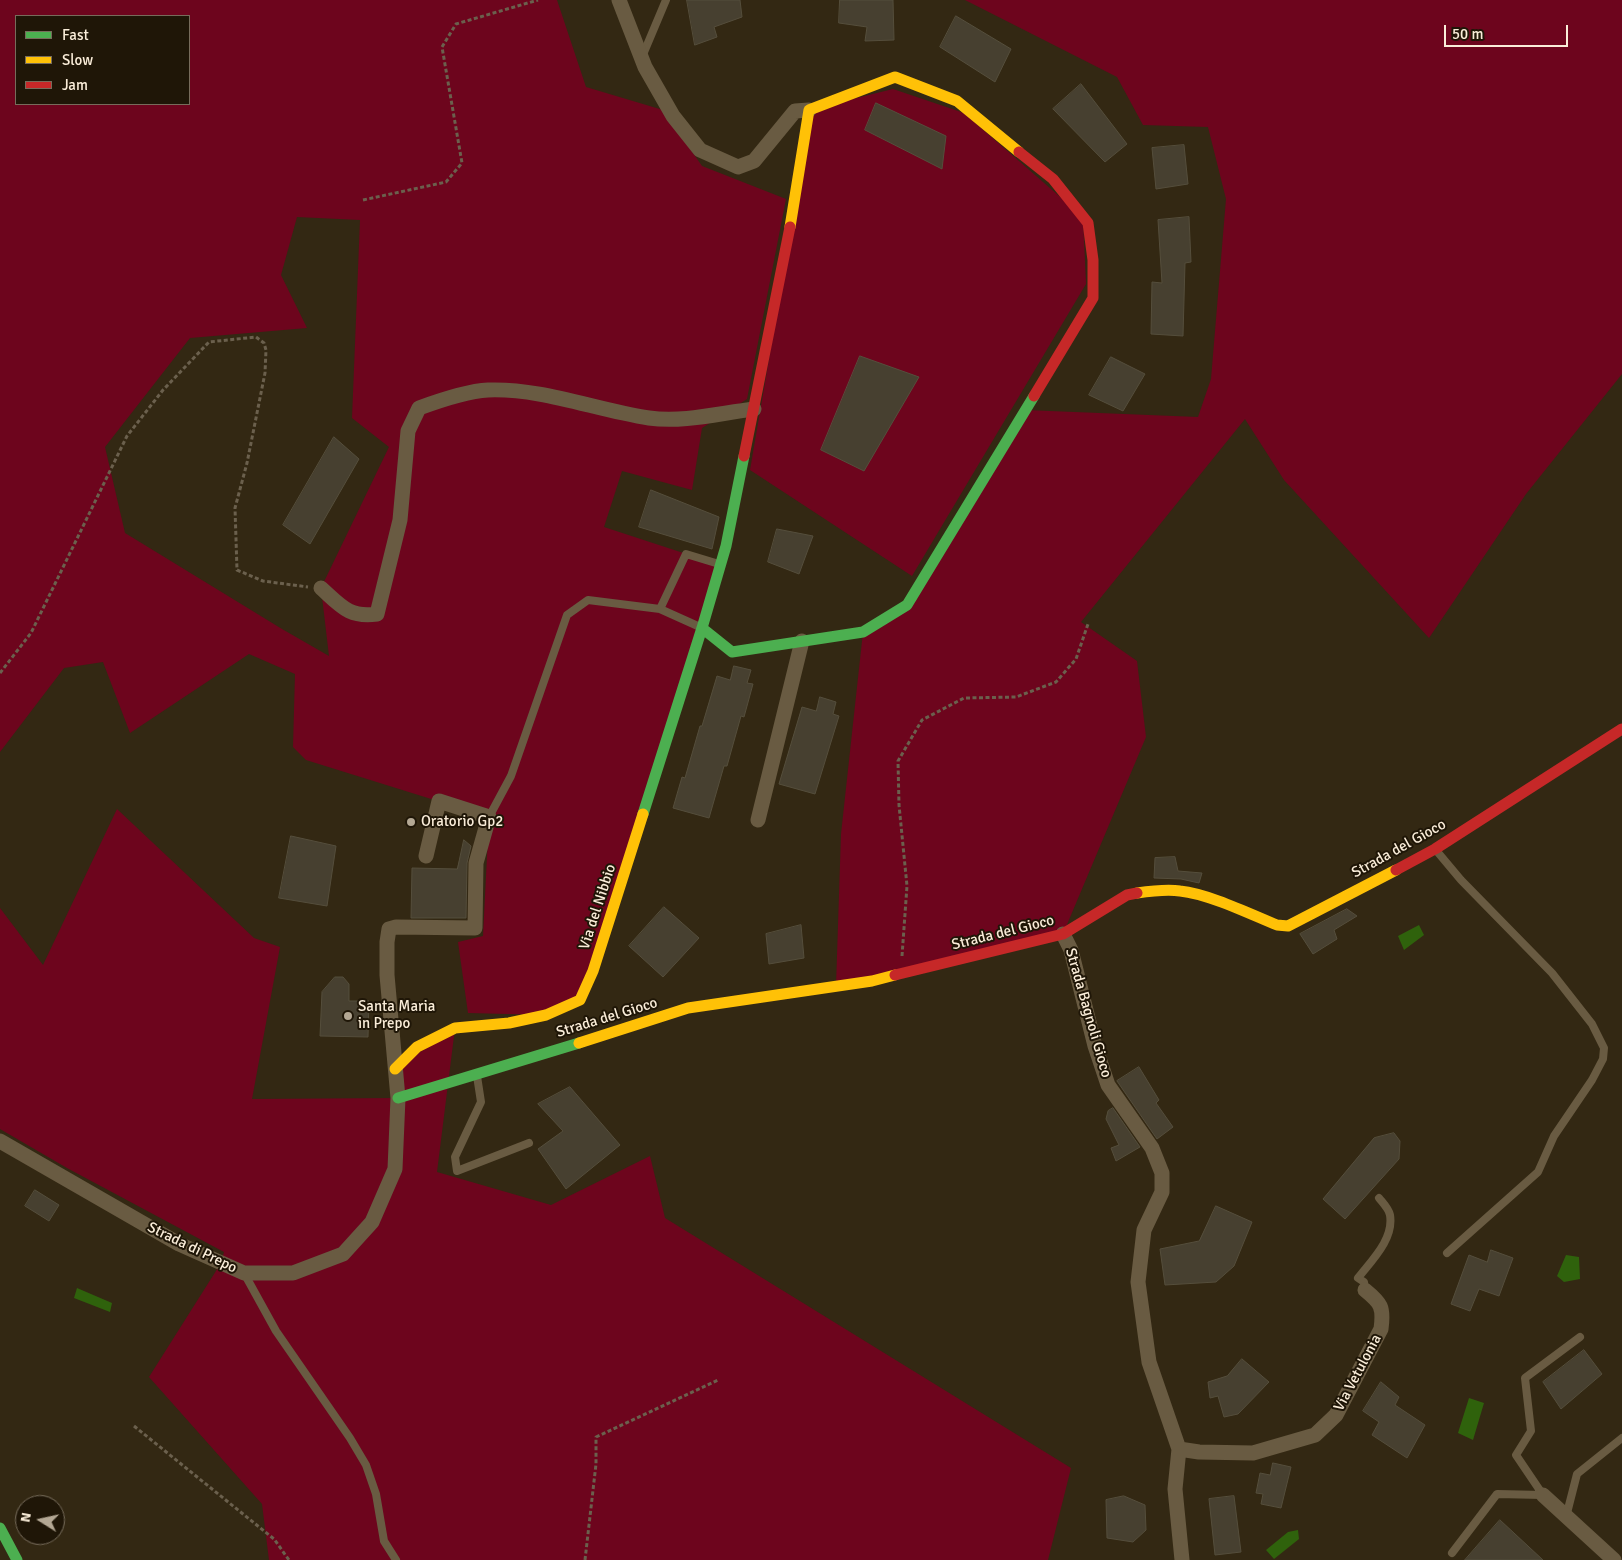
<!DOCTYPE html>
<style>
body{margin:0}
#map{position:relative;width:1622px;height:1560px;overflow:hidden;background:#332813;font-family:Signika,sans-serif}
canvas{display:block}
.legend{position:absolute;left:15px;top:15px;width:175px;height:90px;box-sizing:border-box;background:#1f1607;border:1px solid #776c5b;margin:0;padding:6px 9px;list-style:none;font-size:15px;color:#faedd9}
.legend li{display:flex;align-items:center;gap:10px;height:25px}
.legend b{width:25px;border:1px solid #776c5b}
.north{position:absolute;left:15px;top:1495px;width:50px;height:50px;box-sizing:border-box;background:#1f1607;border:1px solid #776c5b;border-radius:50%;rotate:280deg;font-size:14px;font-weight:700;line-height:20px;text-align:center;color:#faedd9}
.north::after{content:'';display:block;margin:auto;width:18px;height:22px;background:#b4a894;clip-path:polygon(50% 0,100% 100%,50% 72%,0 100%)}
.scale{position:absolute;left:1444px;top:25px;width:124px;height:22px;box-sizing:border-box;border:2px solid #faedd9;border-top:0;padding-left:6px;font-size:15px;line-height:18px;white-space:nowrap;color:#faedd9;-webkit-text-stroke:4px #1f1607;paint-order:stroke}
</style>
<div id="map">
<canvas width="1622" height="1560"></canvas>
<ul class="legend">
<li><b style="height:6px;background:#4caf50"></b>Fast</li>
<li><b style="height:6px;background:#ffc107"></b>Slow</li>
<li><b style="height:6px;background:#c62828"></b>Jam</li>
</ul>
<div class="north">N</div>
<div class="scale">50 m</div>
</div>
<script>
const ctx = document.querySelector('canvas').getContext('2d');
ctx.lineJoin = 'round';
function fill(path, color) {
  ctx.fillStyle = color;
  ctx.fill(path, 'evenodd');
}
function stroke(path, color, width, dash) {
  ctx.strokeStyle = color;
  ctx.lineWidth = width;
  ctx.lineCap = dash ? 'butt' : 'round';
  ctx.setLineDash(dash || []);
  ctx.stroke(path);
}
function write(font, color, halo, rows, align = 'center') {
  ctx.font = font + ' Signika,sans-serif';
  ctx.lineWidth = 4;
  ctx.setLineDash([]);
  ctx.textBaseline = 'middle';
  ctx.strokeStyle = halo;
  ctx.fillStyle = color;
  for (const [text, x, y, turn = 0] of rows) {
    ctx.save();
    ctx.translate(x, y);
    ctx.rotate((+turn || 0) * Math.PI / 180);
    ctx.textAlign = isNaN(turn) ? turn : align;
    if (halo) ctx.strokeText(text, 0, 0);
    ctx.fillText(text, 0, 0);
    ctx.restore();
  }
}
const green = new Path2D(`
 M0,0H557L586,87L663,110L702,166L786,199L747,399L702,428L692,490L622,471L604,527L720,565L580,1000L546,1015L468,1013L458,942L483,936L489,817L306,760L293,747L295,674L249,654L130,733L103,662L64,668L0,752ZM16,16H189V104H16ZM297,217L360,220L352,418L389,447L321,588L329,656L282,629L125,533L105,447L190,338L307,328L281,275Z
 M965,0H1622V374L1526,494L1429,638L1284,480L1245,419L1081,622L1137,661L1146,737L1063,934L836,986L841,834L863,632L907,605L1025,410L1198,417L1211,379L1226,199L1208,127L1143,125L1117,77Z
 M893,89L964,113L1083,217L1086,284L912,576L750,470L812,109Z
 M117,809L254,938L280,947L252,1099L398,1098L395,1069L455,1028L437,1172L551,1205L650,1156L665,1218L1071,1468L1048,1560H269L262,1504L149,1377L221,1263L224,1252L67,1168L0,1129V908L43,965Z`);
const water = new Path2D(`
 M1419,925L1424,935L1404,950L1398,936Z
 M1566,1255L1579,1257L1580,1279L1564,1282L1557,1276Z
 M77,1288L112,1303L110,1312L74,1298Z
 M1469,1398L1484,1403L1473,1440L1458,1433Z
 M1298,1530L1299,1539L1274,1559L1266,1550L1288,1532Z`);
const building = new Path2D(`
 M687,0H740L742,17L714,27L717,37L695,45Z
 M840,0H893L894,40L865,41L867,27L839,23Z
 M956,16L1011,49L995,82L940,47Z
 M1081,84L1127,144L1105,162L1053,109Z
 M876,103L946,136L942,169L865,130Z
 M1184,145L1188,184L1156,189L1152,148Z
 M1189,217L1191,262L1185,263L1183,336L1151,334L1152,282L1162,283L1158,220Z
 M860,356L919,377L864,471L821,450Z
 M1111,357L1145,374L1123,411L1089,395Z
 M334,437L359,459L310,544L283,525Z
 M651,490L719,517L712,549L639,527Z
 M777,529L813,536L799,574L768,562Z
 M734,666L751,670L747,683L753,684L744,717L741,716L727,766H724L709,818L673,808L682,777L685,778L700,726H702L717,676L730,680Z
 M820,697L836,702L833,714L839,716L815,794L779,784L802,707L816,711Z
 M291,836L336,846L327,906L279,898Z
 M464,840L471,846L467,863L466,918H411L412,868L457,869Z
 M1175,857L1178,871L1202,873L1199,883L1181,879L1154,878L1155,858Z
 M664,907L699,938L663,977L629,946Z
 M1347,909L1357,916L1334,930L1337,939L1313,954L1300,934Z
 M801,925L804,958L769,964L766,934Z
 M335,977H343L349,984V1001H369L368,1037L320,1036L322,992Z
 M1139,1067L1159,1100L1156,1103L1173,1127L1157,1139L1117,1081Z
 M570,1087L620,1145L566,1189L538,1149L563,1131L538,1104Z
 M1113,1108L1140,1147L1116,1161L1111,1148L1119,1145L1106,1119L1108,1111Z
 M1394,1133L1400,1141L1399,1159L1345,1219L1323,1199L1374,1138Z
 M35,1190L59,1205L49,1221L25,1206Z
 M1216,1206L1252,1222L1234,1266L1216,1282L1165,1285L1160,1249L1199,1241Z
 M1491,1250L1513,1258L1499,1296L1479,1289L1470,1311L1451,1304L1469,1255L1487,1262Z
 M1584,1350L1602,1374L1561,1409L1543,1382Z
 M1242,1359L1269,1382L1238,1414L1224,1417L1218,1396L1210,1398L1208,1382L1227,1376Z
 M1381,1382L1399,1397L1395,1405L1425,1425L1407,1458L1372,1435L1379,1422L1363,1411Z
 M1273,1463L1291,1467L1281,1508L1261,1504L1263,1494L1256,1493L1260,1473L1270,1475Z
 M1124,1496L1145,1505L1146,1530L1133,1542L1107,1538L1106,1500Z
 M1234,1496L1241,1552L1215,1555L1209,1499Z
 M1500,1520L1543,1560H1465Z`);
const path = new Path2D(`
 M363,200L446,182L462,163L442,47L456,24L538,0
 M0,673L31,633L127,436L163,390L209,342L256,337L264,343L266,350L265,373L247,463L235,508L237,570L263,581L308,587
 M902,956L907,886L899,805L898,761L922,720L964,698L1016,697L1056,682L1076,659L1088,624
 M134,1426L274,1539L289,1560
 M585,1560L596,1464V1437L718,1380`);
const lane = new Path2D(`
 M642,57L666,0
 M660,609L686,554L719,564
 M489,817L511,776L567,615L588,600L660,609L700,627
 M1435,849L1461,880L1552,973L1592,1024L1604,1048L1603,1059L1592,1080L1554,1136L1538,1172L1447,1253
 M477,1076L481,1102L455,1157L457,1171L529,1143
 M244,1273L276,1331L350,1438L366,1465L376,1494L384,1541L396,1560
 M1365,1290L1364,1282L1358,1278C1372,1260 1394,1239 1390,1215C1389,1209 1383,1203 1379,1198
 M1543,1495L1516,1455L1531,1431L1525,1378L1580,1337
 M1566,1517L1577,1474L1622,1438
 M1452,1553L1497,1494L1543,1495`);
const street = new Path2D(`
 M619,0L645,67L673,116L700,150L738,167L754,161L795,111L809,110
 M321,588C341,606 349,618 377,614L400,520L408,431L419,408C438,401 468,391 488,390C543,388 595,410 649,418C683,423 720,413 754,409
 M758,820L802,641
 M1063,934L1071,950L1095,1046L1108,1085L1152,1148L1162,1173V1192L1144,1230L1138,1282L1149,1362L1179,1449L1175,1489L1182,1560
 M0,1141L179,1244L244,1273H293L343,1254L372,1222L395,1169L398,1098L387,975V942L389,929L396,927L475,928L476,863L489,817L439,801L426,856
 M1179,1449L1199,1452L1253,1453L1315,1435L1336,1415L1381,1329C1384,1307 1381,1303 1365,1290
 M1543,1495L1614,1560`);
const fast = new Path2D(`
 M702,628L732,652L863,632L907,605L1034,396
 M643,814L702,628L726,546L744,456
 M398,1098L579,1043
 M0,1528L17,1560`);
const slow = new Path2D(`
 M790,227L809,110L895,77L957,101L1019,152
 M1137,893C1151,891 1166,889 1180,891C1209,894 1250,914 1277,925L1288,926L1396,870
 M579,1043L688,1008L872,981L895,975
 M395,1069L417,1047L455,1028L509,1023L546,1015L580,1000L593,971L643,814`);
const jam = new Path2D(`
 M1019,152L1053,179L1088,223L1093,260V298L1034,396
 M744,456L790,227
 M1396,870L1435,849L1622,729
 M895,975L1063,934L1127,895L1137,893`);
const markers = [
 [411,822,5,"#b4a894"],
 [348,1016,5,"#b4a894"]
];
const poiNames = [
 ["Oratorio Gp2",421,822],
 ["Santa Maria",358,1007],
 ["in Prepo",358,1024]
];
const streetNames = [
 ["Strada del Gioco",1399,849,-29],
 ["Via del Nibbio",598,907,-72],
 ["Strada del Gioco",1003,933,-14],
 ["Strada Bagnoli Gioco",1088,1013,74],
 ["Strada del Gioco",607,1018,-17],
 ["Strada di Prepo",192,1248,26],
 ["Via Vetulonia",1358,1373,-62]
];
fill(green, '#6d051d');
fill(water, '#2f620c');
fill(building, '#474030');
stroke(building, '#554e3c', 1);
stroke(path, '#6b604d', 3, [4, 2.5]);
stroke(lane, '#695b42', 8);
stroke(street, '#695b42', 15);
stroke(fast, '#4caf50', 11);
stroke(slow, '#ffc107', 11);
stroke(jam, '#c62828', 11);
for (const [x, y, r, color] of markers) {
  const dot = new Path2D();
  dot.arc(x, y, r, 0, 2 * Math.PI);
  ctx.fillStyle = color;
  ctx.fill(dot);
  stroke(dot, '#1f1607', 2);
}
write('15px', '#faedd9', '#1f1607', poiNames, 'left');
write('15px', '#faedd9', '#1f1607', streetNames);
</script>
